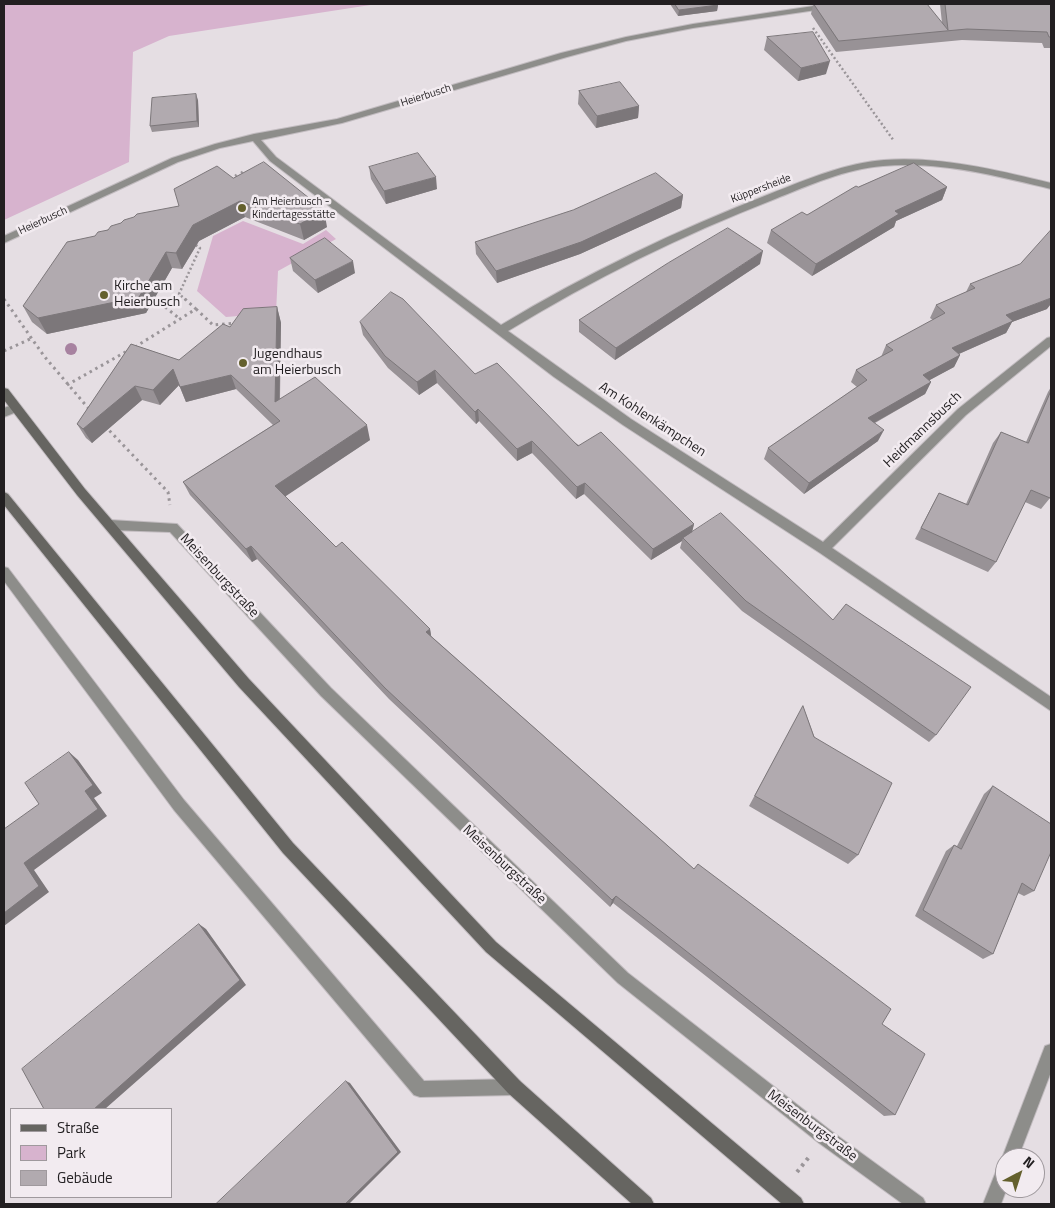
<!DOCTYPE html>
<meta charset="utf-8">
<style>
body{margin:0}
#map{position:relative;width:1055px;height:1208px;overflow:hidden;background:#e5dee3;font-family:"Titillium Web",sans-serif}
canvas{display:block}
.frame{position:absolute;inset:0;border:5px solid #221f21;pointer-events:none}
.legend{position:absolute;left:10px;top:1108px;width:162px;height:90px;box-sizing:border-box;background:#f2ebf0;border:1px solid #9f999d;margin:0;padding:6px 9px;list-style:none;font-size:15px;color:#221f21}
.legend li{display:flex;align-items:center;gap:10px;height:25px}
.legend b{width:25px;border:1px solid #9f999d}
.north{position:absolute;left:995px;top:1148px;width:50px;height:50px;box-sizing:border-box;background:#f2ebf0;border:1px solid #9f999d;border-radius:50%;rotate:40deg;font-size:14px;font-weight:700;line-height:20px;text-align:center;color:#221f21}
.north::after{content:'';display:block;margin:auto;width:18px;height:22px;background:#64602d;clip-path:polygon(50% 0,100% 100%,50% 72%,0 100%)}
</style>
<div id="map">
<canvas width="1055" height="1208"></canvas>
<div class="frame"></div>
<ul class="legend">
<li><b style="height:6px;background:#666561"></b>Straße</li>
<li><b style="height:14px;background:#d7b3ce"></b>Park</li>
<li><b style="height:14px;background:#b1aaaf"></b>Gebäude</li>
</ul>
<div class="north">N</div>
</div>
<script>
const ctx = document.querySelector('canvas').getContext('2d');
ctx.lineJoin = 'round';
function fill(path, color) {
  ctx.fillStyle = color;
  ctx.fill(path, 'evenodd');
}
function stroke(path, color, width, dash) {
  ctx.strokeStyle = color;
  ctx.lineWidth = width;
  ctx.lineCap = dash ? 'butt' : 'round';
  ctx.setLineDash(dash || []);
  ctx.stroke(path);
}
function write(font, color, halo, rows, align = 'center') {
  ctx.font = font + ' "Titillium Web",sans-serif';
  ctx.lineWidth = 5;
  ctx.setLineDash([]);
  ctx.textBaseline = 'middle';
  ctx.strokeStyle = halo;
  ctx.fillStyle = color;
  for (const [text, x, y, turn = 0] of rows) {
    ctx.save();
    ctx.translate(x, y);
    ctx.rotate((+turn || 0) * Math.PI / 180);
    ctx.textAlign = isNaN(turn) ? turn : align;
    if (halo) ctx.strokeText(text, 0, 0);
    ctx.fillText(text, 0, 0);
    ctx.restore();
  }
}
const green = new Path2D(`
 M4,4H377L169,36L133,52L129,162L4,220Z
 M243,221L303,244L326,230L336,239L278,271L276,313L226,317L197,291L213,236Z`);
const pathFar2 = new Path2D(`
 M813,28L894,141
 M241,173L244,171
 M235,176L238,174
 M155,299L157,300
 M186,300L179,294L200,248L193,243`);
const pathFar1 = new Path2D(`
 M4,299L44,356L89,409
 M155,299L180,319
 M196,309L213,325L236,323
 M135,347L196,309L185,299
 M4,351L30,339
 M67,385L129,350
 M105,426L168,492L170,505`);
const path = new Path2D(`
 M797,1172L809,1157`);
const minor = new Path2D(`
 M827,4L831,6L830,8L693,28L626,41L567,57L342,123L261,140L276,157L501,325C587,273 677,230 772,193C808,179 845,163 884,160C940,156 997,170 1051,183V189C997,176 940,161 883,166C845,169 810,185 775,199C682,235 593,279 508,331L631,419L823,542L958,409L1047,338L1051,337V346L966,415L832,548L1051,697V711L820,553L623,425L554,377L270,161L253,141L220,148L178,162L4,243V236L172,158L215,144L254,134L337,119L561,53L626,37L693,24Z
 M15,404L19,405L20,408L19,411L4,417V408Z
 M110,520L177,524L331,688L628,973L831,1131L923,1198L926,1204H903L819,1143L618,983L321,696L170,532L110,530L104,525Z
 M4,567L8,568L184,800L424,1081L514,1079L520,1081L522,1087L520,1093L514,1095L420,1097L414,1095L174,810L4,581Z
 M1051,1044V1072L1018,1158H1005V1188H1007L1001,1204H983L999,1164L1003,1162L1002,1158L1045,1046Z`);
const secondary = new Path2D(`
 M4,388L8,389L85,489L249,679L496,942L801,1198L804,1204H782L486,952L239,687L77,495L4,400Z
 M4,492L8,494L293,843L520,1081L651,1198L654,1204H632L508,1093L283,853L4,505Z`);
const trees = [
 [71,349]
];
const wall = new Path2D(`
 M670,4H718V5L717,11L678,16Z
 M805,4H927L942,23L940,4H1051V48H1044L1042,43L962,40L836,52L811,14L813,5H806Z
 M767,37L826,74L798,81L764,50Z
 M579,91L639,106L638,118L596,128L578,104Z
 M198,100L199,127L152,132L150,126Z
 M369,167L437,189L386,204L371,179Z
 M233,178L327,227L304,240L245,217L199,241L182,269L172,268L146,313L47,334L32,322L23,306L95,236L121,223L179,206Z
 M858,187H947L942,200L896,221L894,227L812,276L767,243L771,230L807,215Z
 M683,195L681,208L580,254L497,283L476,254L475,242Z
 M290,258L355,273L318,293L293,271Z
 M760,264L615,360L579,332V320Z
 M970,284L1047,309L1012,322L1006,333L959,354L960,355L954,367L929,380L931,382L925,394L875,423L878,441L804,494L764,459L768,448L857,387L851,382L856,370L881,357L886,345L933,320L930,318L936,305L966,292Z
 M277,307L281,323L280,399L370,440L285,496L336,547L430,629L431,636L694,869L882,1024L895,1115L884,1116L613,903L610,907L389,699L257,559L252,562L190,495L183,482L273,425L236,389L186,402L179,385L160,405L142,400L92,443L86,438L77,424L131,344L179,360L230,327Z
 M360,322L475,374L694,524L692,532L936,735L929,742L742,611L680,548L682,541L651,560L584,494L576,499L532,453L517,461L479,421L476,424L437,383L419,395L388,368L363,335Z
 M1051,387V495L1050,498L1041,509L1025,502L996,562L988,572L915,539L933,504L939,493L966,504L993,443L1001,432L1026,442L1048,392Z
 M803,706L858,855L848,864L749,806Z
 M993,786L1034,891L1024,896L1018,893L993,954L983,959L915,916L946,851L954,845L957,846L984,794Z`);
const shadedWall = new Path2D(`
 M718,5L717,11L678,16L679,10Z
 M830,61L826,74L798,81L801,68Z
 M196,94L198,100L199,127L197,121Z
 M639,106L638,118L596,128L597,116Z
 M436,177L437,189L386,204L384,191Z
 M947,187L942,200L896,221L894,227L812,276L816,264L895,211Z
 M683,195L681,208L580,254L497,283L496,271Z
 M240,201L245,217L199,241L182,269L176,253L193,225Z
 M324,210L327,227L304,240L300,224Z
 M763,251L760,264L615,360L616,348Z
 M166,252L172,268L146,313L47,334L38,318Z
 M353,261L355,273L318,293L315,280Z
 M1051,298V304L1047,309L1012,322L1006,333L945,360L952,348L1006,315Z
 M277,307L281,323L279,417L275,402Z
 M960,355L954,367L917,387L923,375Z
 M173,369L180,384L160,405L153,390Z
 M435,370L437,383L419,395L417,382Z
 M231,375L236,389L186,402L180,387Z
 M931,382L925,394L863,429L868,418Z
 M135,386L142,400L92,443L83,429Z
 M478,409L479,421L476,424L475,412Z
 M367,425L370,440L280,500L275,486Z
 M884,430L878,441L804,494L809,483Z
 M532,441V453L517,461V449Z
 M585,483L584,494L576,499L577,487Z
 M694,524L691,536L683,538L682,541L651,560L653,549Z
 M251,546L257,559L252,562L246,549Z
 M430,629L432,641L426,632Z
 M69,752L78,760L102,793L94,798L107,816L34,870L49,892L4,926V913L24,863L85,791Z
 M616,896L613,903L610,907L612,900Z
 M199,924L206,929L246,985L105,1109H94Z
 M346,1081L350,1083L401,1152L349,1204H345Z`);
const building = new Path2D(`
 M675,4H718V5L679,10Z
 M814,4H927L948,30L945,4H1051V37H1049L1047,32L967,29L839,41Z
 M813,32L830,61L801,68L767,37Z
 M620,82L639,106L597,116L579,91Z
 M196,94L197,121L150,126L152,98Z
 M418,153L436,177L384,191L369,167Z
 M264,162L324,210L300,224L240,201L193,225L176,253L166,252L139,297L38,318L23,306L67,242L95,236L98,232L108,230L111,226L121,223L124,220L134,217L137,214L179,206L174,189L217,166L233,178Z
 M914,163L947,187L895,211L899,214L816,264L771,230L802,212L807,215L856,186L858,187Z
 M656,173L683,195L581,242L496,271L475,242L573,210Z
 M728,228L763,251L616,348L579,320L668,263Z
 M1051,230V298L1006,315L1013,321L952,348L960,355L923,375L931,382L868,418L884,430L809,483L768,448L867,380L856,370L893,350L886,345L945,313L936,305L975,288L970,284L1020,264Z
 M325,238L353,261L315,280L290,258Z
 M391,292L403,299L475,374L497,363L578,446L601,432L694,524L653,549L585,483L577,487L532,441L517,449L478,409L475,412L435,370L417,382L385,356L360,322Z
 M277,307L275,402L315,377L367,425L275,486L336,547L342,542L430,629L426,632L694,869L698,864L891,1009L882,1024L925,1054L895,1115L616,896L612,900L385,688L251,546L246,549L183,482L280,421L231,375L180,387L173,369L153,390L135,386L83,429L77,424L131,344L179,360L223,324L230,327L243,309Z
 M1051,391V495L1050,498L1031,490L996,562L921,528L939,493L968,505L1001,432L1028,443Z
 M721,513L833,620L846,604L971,687L936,735L746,601L683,538Z
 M803,706L814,737L892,783L858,855L755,796Z
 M69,752L93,785L85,791L98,809L24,863L39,886L4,913V829L39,804L25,783Z
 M993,786L1051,824V852L1034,891L1022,883L993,954L923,910L954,845L961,849Z
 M199,924L240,980L94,1109H44L22,1069Z
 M346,1081L398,1152L345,1204H216Z`);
const markers = [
 [242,208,5,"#64602d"],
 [104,295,5,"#64602d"],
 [243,363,5,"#64602d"]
];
const farStreetnames = [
 ["Heierbusch",426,96,-18],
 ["Küppersheide",761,189,-21],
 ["Heierbusch",43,221,-25]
];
const farPoinames = [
 ["Am Heierbusch -",252,202],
 ["Kindertagesstätte",252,215]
];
const poiNames = [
 ["Kirche am",114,287],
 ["Heierbusch",114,303],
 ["Jugendhaus",253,355],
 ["am Heierbusch",253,371]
];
const streetNames = [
 ["Am Kohlenkämpchen",652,420,33],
 ["Heidmannsbusch",923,430,-44],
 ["Meisenburgstraße",219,576,47],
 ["Meisenburgstraße",504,865,43],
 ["Meisenburgstraße",812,1126,37]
];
fill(green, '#d7b3ce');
stroke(minor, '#c2bcc0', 2);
stroke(secondary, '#c2bcc0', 2);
stroke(pathFar2, '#9a9599', 2.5, [2, 2.5]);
stroke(pathFar1, '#9a9599', 3, [2.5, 4]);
stroke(path, '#9a9599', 4, [3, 4.5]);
fill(minor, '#8d8d8a');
fill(secondary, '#666561');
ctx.fillStyle = '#a782a0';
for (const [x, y] of trees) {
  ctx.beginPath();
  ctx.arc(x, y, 6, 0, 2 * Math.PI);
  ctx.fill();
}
fill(wall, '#989296');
fill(shadedWall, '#7c777a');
fill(building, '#b1aaaf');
stroke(building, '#7c777a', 1);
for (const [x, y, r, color] of markers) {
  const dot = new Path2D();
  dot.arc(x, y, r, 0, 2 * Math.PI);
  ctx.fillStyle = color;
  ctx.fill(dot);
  stroke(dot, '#f2ebf0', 2);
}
write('11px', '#221f21', '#f2ebf0', farStreetnames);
write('11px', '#221f21', '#f2ebf0', farPoinames, 'left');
write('14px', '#221f21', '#f2ebf0', poiNames, 'left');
write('14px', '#221f21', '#f2ebf0', streetNames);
</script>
